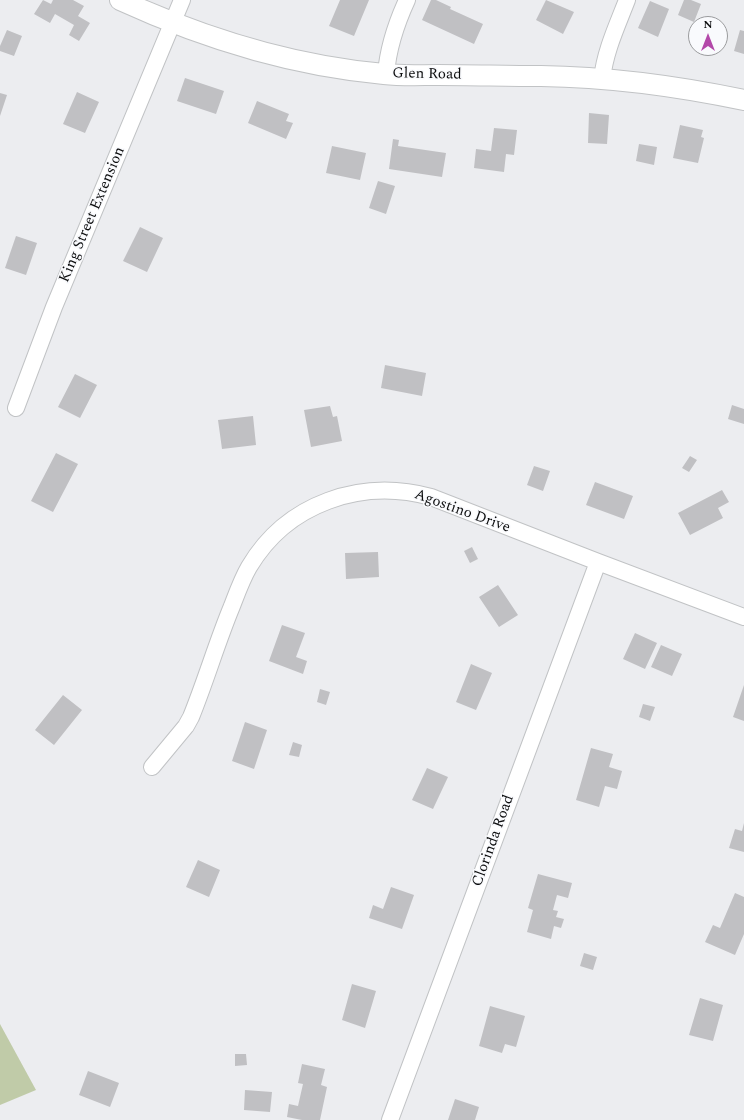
<!DOCTYPE html>
<style>
body{margin:0}
#map{position:relative;width:744px;height:1120px;overflow:hidden;background:#ecedf0;font-family:Spectral,serif}
canvas{display:block}
.north{position:absolute;left:688px;top:16px;width:40px;height:40px;box-sizing:border-box;background:#f9fafd;border:1px solid #9a9b9d;border-radius:50%;rotate:0deg;font-size:11px;font-weight:700;line-height:16px;text-align:center;color:#0c0d0e}
.north::after{content:'';display:block;margin:auto;width:14px;height:18px;background:#b348a9;clip-path:polygon(50% 0,100% 100%,50% 72%,0 100%)}
</style>
<div id="map">
<canvas width="744" height="1120"></canvas>
<div class="north">N</div>
</div>
<script>
const ctx = document.querySelector('canvas').getContext('2d');
ctx.lineJoin = 'round';
function fill(path, color) {
  ctx.fillStyle = color;
  ctx.fill(path, 'evenodd');
}
function stroke(path, color, width, dash) {
  ctx.strokeStyle = color;
  ctx.lineWidth = width;
  ctx.lineCap = dash ? 'butt' : 'round';
  ctx.setLineDash(dash || []);
  ctx.stroke(path);
}
function write(font, color, halo, rows, align = 'center') {
  ctx.font = font + ' Spectral,serif';
  ctx.lineWidth = 3;
  ctx.setLineDash([]);
  ctx.textBaseline = 'middle';
  ctx.strokeStyle = halo;
  ctx.fillStyle = color;
  for (const [text, x, y, turn = 0] of rows) {
    ctx.save();
    ctx.translate(x, y);
    ctx.rotate((+turn || 0) * Math.PI / 180);
    ctx.textAlign = isNaN(turn) ? turn : align;
    if (halo) ctx.strokeText(text, 0, 0);
    ctx.fillText(text, 0, 0);
    ctx.restore();
  }
}
const green = new Path2D(`
 M0,1024L36,1090L0,1105Z`);
const building = new Path2D(`
 M43,0L51,4L53,0H73L84,6L78,16L90,23L79,41L69,35L74,25L55,14L50,23L34,14Z
 M340,0H369L354,36L329,26Z
 M431,0H436L451,7L450,9L483,24L474,44L422,20Z
 M546,0L574,12L563,34L536,20Z
 M684,0H691L701,4L694,22L678,15Z
 M650,1L669,9L658,37L638,28Z
 M7,30L22,36L14,56L0,51V46Z
 M740,30L744,31V54L734,51Z
 M185,78L224,91L216,114L177,101Z
 M77,92L99,102L85,133L63,124Z
 M0,93L7,95L0,116Z
 M257,101L289,114L286,121L293,123L286,139L248,123Z
 M589,113L609,115L607,144L588,143Z
 M680,125L703,130L701,137L704,138L698,163L673,158Z
 M494,128L517,130L514,155L506,154L504,172L474,168L476,149L491,151Z
 M393,139L399,140L398,146L446,153L442,177L389,169Z
 M639,144L657,147L654,165L636,161Z
 M332,146L366,153L360,180L326,173Z
 M378,181L395,186L386,214L369,208Z
 M140,227L163,238L147,272L123,261Z
 M16,236L37,243L26,275L5,268Z
 M385,365L426,373L422,396L381,388Z
 M75,374L97,385L80,418L58,407Z
 M732,405L744,409V424L728,419Z
 M330,406L333,417L337,416L342,441L311,447L304,410Z
 M253,416L256,445L222,449L218,420Z
 M56,453L78,464L53,512L31,501Z
 M690,456L697,460L689,472L682,468Z
 M534,466L550,471L543,491L527,485Z
 M595,482L633,496L624,519L586,505Z
 M722,490L729,502L718,508L723,518L690,535L678,513Z
 M472,547L478,559L470,563L464,551Z
 M378,552L379,577L346,579L345,553Z
 M498,585L518,615L499,627L479,597Z
 M282,625L305,633L296,657L307,661L303,674L269,661Z
 M635,633L657,643L645,669L623,659Z
 M661,645L682,654L672,676L651,667Z
 M471,664L492,673L476,710L456,702Z
 M744,685V721L733,717Z
 M320,689L330,692L326,705L317,702Z
 M63,695L82,710L54,745L35,730Z
 M643,704L655,707L650,721L639,717Z
 M245,722L267,730L254,769L232,761Z
 M293,742L302,745L299,757L289,755Z
 M591,748L613,754L609,767L622,771L617,789L605,786L599,807L576,800Z
 M427,768L448,777L433,809L412,800Z
 M744,823V852L729,848L735,829L742,831Z
 M198,860L220,870L209,897L186,887Z
 M538,874L572,883L568,898L557,895L553,910L558,911L556,917L564,919L561,928L554,926L551,939L527,932L533,910L528,908Z
 M391,887L414,895L402,929L369,918L373,905L383,909Z
 M735,893L744,897V934L735,955L705,942L713,925L720,928Z
 M584,953L597,957L593,970L580,966Z
 M352,984L376,991L365,1028L342,1020Z
 M700,998L723,1005L713,1041L689,1035Z
 M490,1006L525,1016L516,1047L505,1044L502,1053L479,1046Z
 M235,1054H246L247,1065L235,1066Z
 M302,1064L325,1069L321,1085L327,1087L320,1120H302L287,1117L289,1104L298,1106L303,1084L298,1083Z
 M88,1071L119,1083L110,1107L79,1095Z
 M245,1090L272,1092L270,1112L244,1110Z
 M455,1099L479,1107L475,1120H448Z`);
const minor = new Path2D(`
 M386,74C388,48 396,24 407,0
 M602,79C605,51 617,26 627,0
 M16,408L54,307L182,0
 M152,767L186,726L191,717C206,680 217,642 232,606C237,593 242,579 249,567C287,503 361,478 431,497L598,562L744,617
 M390,1120L598,562`);
const tertiary = new Path2D(`
 M120,0C203,38 293,66 384,74C402,76 420,75 438,75C472,75 507,76 541,76C610,77 677,86 744,100`);
const streetNames = [
 ["Glen Road",427,75,1],
 ["King Street Extension",93,215,-67],
 ["Agostino Drive",462,512,20],
 ["Clorinda Road",494,841,-70]
];
fill(green, '#c0cba8');
fill(building, '#c0c0c3');
stroke(minor, '#c1c3c5', 18);
stroke(tertiary, '#c1c3c5', 22);
stroke(minor, '#fff', 16);
stroke(tertiary, '#fff', 20);
write('15px', '#0c0d0e', '#f9fafd', streetNames);
</script>
